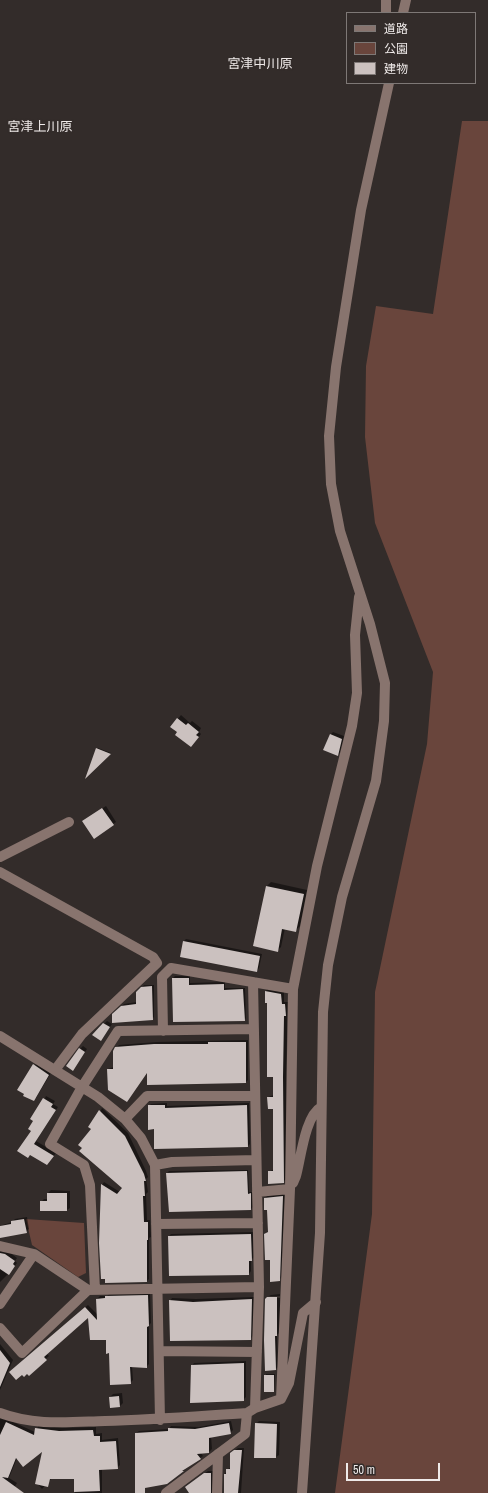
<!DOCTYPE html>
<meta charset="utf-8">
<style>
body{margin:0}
#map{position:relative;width:488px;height:1493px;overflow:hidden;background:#332c2a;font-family:"Archivo Narrow","Noto Sans JP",sans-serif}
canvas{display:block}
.legend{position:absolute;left:346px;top:12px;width:130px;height:72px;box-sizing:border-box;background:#332c2a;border:1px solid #7e7876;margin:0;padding:5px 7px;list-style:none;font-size:12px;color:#efeae9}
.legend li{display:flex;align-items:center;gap:8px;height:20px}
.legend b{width:20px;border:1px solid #7e7876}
.scale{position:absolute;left:346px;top:1463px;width:94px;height:18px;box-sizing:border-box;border:2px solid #efeae9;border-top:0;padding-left:5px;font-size:12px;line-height:14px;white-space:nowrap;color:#efeae9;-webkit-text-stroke:3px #332c2a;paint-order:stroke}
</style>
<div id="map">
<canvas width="488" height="1493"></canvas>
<ul class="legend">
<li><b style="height:5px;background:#88746e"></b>道路</li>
<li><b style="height:11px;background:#69453c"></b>公園</li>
<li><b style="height:11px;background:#cbc1bf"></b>建物</li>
</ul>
<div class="scale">50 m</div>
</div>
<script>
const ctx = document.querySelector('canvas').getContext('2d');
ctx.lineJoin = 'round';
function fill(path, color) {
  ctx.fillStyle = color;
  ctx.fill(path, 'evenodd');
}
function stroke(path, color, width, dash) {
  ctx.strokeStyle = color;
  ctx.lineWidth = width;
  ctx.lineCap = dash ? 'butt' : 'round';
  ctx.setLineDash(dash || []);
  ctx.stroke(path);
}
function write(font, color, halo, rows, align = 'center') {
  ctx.font = font + ' "Archivo Narrow","Noto Sans JP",sans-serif';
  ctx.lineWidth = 4;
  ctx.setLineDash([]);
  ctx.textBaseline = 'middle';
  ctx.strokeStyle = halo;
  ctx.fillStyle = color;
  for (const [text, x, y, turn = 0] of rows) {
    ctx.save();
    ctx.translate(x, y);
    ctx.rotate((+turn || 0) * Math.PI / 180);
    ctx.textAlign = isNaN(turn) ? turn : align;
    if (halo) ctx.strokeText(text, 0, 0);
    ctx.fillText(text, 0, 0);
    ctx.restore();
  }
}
const green = new Path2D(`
 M462,121H488V1493H335L372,1214L375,992L427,744L433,672L375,523L365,437L366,366L376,306L433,314Z
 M26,1219L84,1223L86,1273L78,1277L32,1245Z`);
const shadow = new Path2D(`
 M181,715L190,723L192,721L201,728L199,732L201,734L194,743L171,727Z
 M333,732L344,736L340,752L338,755L330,735Z
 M98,748L111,753L87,775L97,749Z
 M106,806L116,822L113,824L86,819Z
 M271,882L307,890L300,926L296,930L285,928L281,947L277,951L255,946L267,886Z
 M186,939L262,954L259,968L257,971L184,941Z
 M175,976H190V983L225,982V988H245L246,1018L245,1020L173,978Z
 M144,985H154V1017L152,1019L113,1015L124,1004L137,1002V993Z
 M268,988L284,991V1002H288L286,1073V1179L283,1182L269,1172L274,1169V1108L268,1097L274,1095L268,1002H266V991Z
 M107,1021L112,1024L103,1037L93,1035Z
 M248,1040V1080L246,1082L108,1069L114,1067L116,1048L119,1045L157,1042Z
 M83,1046L87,1049L75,1066L80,1049Z
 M36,1063L51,1073L36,1098L26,1093Z
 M46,1096L55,1101L53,1104L58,1107L36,1141L56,1153L47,1164L31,1154L28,1157L34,1121Z
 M167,1103V1106L249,1103L250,1144L248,1146L155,1128L149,1106L151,1104Z
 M102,1108L128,1133L146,1171L148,1177L146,1179L148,1192L146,1194L147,1220H150L151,1237L149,1238V1279L147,1281L102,1185L104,1182L120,1192L124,1188L93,1129Z
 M248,1170L249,1192H252L253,1207L251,1209L167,1173L169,1171Z
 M51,1190L70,1191V1208L67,1210L41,1202L44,1199H48V1193Z
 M286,1194L282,1277L279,1280L271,1259L265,1234L269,1231L268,1209L265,1198L268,1195Z
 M27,1217L29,1229L26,1232L0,1237V1226L12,1222L15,1219Z
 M254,1232V1257L251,1260V1271L249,1274L169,1236L171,1234Z
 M0,1249L8,1251L17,1258L15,1261L17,1263L11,1271L0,1282Z
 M150,1293L151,1323L149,1325V1364L146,1367L132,1366L133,1380L130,1383L110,1352L107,1339L89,1316L46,1353L49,1356L29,1374L13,1369L88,1305L98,1315L97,1299L100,1296H107L109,1294Z
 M280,1294V1296H269L271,1295Z
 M254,1297L253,1336L250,1339L170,1301L172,1298L196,1299Z
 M268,1298H280V1332L277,1335L278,1367L275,1370Z
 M0,1344L13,1360L0,1390Z
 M246,1361V1397L243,1400L192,1366L194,1363Z
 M266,1374H275L274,1391H265Z
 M122,1393L123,1403L120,1406L110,1397L113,1394Z
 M0,1416L35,1432L39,1425L62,1428L96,1427V1434L102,1433V1440L118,1438L120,1465L117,1468L102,1469V1493H75L74,1478H52L42,1489L37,1483L44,1449L17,1458L9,1478L17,1483L11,1493H0Z
 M231,1421L233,1430L230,1433L211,1436L212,1449L209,1452H200L203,1456L200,1458L167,1483L136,1433L139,1431L169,1429L171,1426L199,1427Z
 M259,1421L280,1422L279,1455L276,1457L256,1424Z
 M238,1448H244L241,1493H225V1474L227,1470L231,1467L234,1451Z
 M208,1471H213L214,1493H190L189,1485Z`);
const building = new Path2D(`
 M177,718L186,725L188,723L199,732L196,735L199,737L191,747L175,735L177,732L170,727Z
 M330,734L342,739L338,756L323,750Z
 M96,748L111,754L85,779Z
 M102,808L114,825L94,839L82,821Z
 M266,886L304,894L296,932L282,929L278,952L253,946Z
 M183,941L260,956L257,972L180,957Z
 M172,978H189V985L224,984V990L243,989L245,1021L173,1022Z
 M152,986L153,1020L112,1023V1014L121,1006L136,1004V992L141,987Z
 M265,991L281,994L282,1004H285L286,1016H284L283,1077L284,1183L268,1184V1171H273V1109H268L267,1097H273V1077H267V1003H265Z
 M103,1023L110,1027L101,1041L92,1035Z
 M208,1042H246V1083L147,1085V1073L127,1102L108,1090L107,1069H113V1051L115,1047L154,1044H208Z
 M79,1048L85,1052L73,1071L66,1066Z
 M33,1064L49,1075L34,1101L23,1096L24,1094L17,1090Z
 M43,1098L53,1104L51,1107L56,1110L34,1144L54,1156L47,1165L30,1155L28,1158L17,1151L31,1131L28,1129L33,1121L30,1119Z
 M148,1105H165V1108L247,1105L248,1147L154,1149V1129L148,1130Z
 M99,1110L125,1136L144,1174L146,1181H144L145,1196H143L144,1222H148V1240H147V1282L105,1283V1279H101L99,1243L101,1184L117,1194L122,1188L79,1151L82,1148L78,1145L91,1129L88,1127Z
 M247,1171L248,1194L251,1193V1210L169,1212L166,1173Z
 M47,1193H67V1211H40V1201H47Z
 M283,1196L280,1281L270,1282V1260H265L264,1234L268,1232L267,1210H264V1198Z
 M24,1219L27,1233L0,1238V1226L11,1224V1221Z
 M251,1234L252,1261H249V1275L169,1276L168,1236Z
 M0,1253L5,1254L15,1261L13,1264L15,1266L9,1275L0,1269Z
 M148,1295L149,1326L147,1327V1368L130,1367L131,1384L110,1385L109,1353L106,1354V1340H90L88,1318L44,1357L47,1360L29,1376L27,1374L24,1377L22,1375L16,1380L9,1372L85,1307L97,1320L96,1299L105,1298V1296Z
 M267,1297H277V1336H275L276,1370L265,1371L264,1340L265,1299Z
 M252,1299L251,1340L170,1341L169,1300L193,1302Z
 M0,1350L10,1363L0,1387Z
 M244,1363V1401L190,1403L191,1365Z
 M264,1375H274V1392H264Z
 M119,1396L120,1407L110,1408L109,1397Z
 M6,1422L34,1435L35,1428L59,1431L93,1430L94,1436H100V1442L116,1441L118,1469L99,1470L100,1491L74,1492V1479H50L48,1487L35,1484L42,1452L23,1467L16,1458L8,1478L2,1477L24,1493H0V1435Z
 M229,1423L231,1434L209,1438V1453L197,1454L201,1459L182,1471H184L167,1484L145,1488V1493H135V1433L168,1431V1428L195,1429Z
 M255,1423L277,1424L276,1458H254Z
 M234,1450H242L238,1493H224V1474H226V1469H230V1453Z
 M204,1473H211V1493H189L185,1487Z`);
const minor = new Path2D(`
 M386,13V0
 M403,13L406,0
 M0,857L69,822
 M0,872L153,957L157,963L82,1034L55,1070
 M253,982L259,1287L255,1408
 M163,1031L162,977L171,968L293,989
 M0,1036L98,1097L125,1119L141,1138L155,1165L160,1420
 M125,1119L147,1096H255
 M155,1165L172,1162L256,1160
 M293,1183L296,1176C301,1158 305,1116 321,1107
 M257,1192L290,1189
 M156,1224L258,1223
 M0,1246L34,1254L0,1304
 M34,1254L88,1290
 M95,1290L90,1185L84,1165L50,1144L82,1087L118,1031L254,1029
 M0,1328L22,1353L88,1290L259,1287
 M159,1351L257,1352
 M281,1399L290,1189L293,989L317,866L352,726L357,693L355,635L359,597
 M0,1413C34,1426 69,1422 105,1421C153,1420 200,1416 247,1413L255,1408L281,1399L289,1383L303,1313L316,1302
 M166,1493L245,1434L247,1413
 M217,1493L218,1454
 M302,1493L320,1233L323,1012L328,965L342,897L376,781L384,721L385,683L370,624L340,531L331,484L329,436L336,367L361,210L389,83`);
const neighbourhoodNames = [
 ["宮津中川原",260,65],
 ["宮津上川原",40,128]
];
fill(green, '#69453c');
fill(shadow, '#0007');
fill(building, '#cbc1bf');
stroke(minor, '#88746e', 10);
write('13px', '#efeae9', '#332c2a', neighbourhoodNames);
</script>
